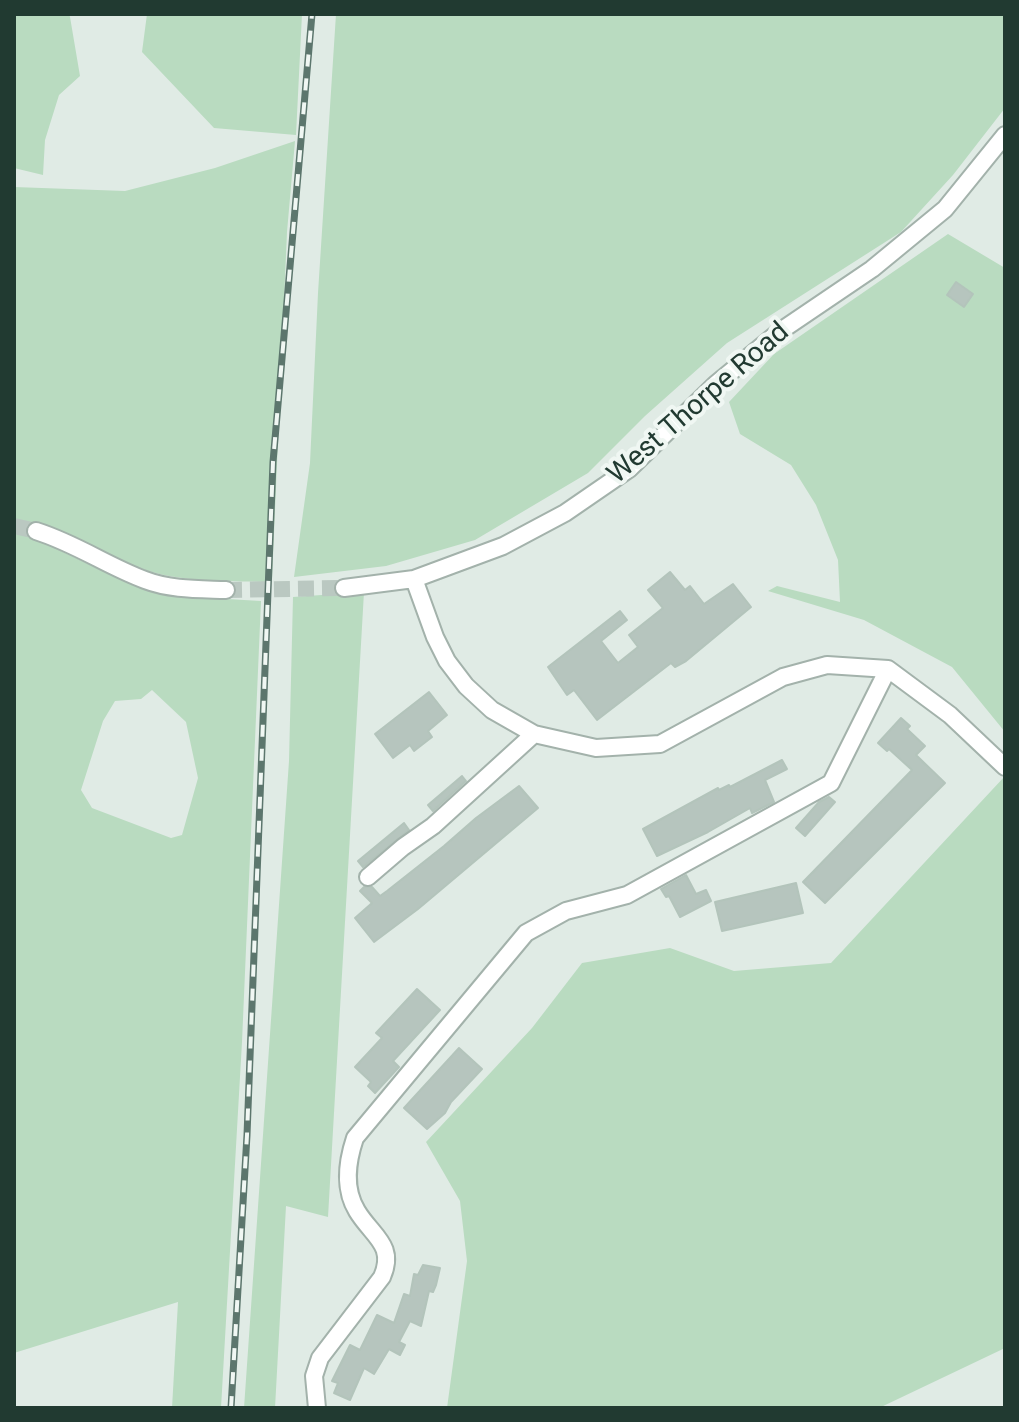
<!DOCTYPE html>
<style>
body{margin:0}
#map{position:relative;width:1019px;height:1422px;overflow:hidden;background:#e0ebe5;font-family:Roboto,sans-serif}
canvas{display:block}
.frame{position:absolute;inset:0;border:16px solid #213a31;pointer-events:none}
</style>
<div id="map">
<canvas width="1019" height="1422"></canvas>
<div class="frame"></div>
</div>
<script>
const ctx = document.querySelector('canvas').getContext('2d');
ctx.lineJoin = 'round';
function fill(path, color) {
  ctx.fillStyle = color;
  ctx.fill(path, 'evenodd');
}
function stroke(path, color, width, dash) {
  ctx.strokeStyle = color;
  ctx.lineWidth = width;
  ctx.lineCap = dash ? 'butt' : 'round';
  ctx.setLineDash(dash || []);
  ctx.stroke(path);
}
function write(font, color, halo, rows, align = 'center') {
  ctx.font = font + ' Roboto,sans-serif';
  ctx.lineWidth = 8;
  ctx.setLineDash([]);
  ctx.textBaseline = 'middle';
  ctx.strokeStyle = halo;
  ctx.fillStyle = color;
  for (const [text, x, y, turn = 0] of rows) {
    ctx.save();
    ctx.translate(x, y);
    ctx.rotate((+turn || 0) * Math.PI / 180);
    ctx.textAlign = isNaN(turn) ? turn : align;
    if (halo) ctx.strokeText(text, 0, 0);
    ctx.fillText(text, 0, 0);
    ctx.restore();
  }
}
const green = new Path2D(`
 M14,14H69L70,17L80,76L59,95L45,140L43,175L14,168Z
 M147,14H302L296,135L214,128L142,52Z
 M336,14H1005V108L953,175L901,232L727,343L645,416L588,473L475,540L386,566L294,577L310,463L318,293Z
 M295,141L287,232L272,580L264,582C227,581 175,582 140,568C102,554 78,533 37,524L36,539L132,585L176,596L261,601L242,1042L221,1408H172L178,1302L14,1353V187L125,191L215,168ZM152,690L186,722L198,778L182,835L171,838L92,808L81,790L103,721L115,701L141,699Z
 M948,234L1005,268V732L952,667L864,620L768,591L777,586L840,602L838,560L816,505L791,465L740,434L729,402L774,354Z
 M364,592L328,1217L286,1206L275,1408H244L289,761L293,597Z
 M1005,776V1348L879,1408H447L467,1261L460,1201L426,1142L532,1028L582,963L670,948L734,971L831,963Z`);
const building = new Path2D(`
 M956,282L973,294L964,307L947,295Z
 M670,572L685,590L690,586L704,604L733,584L751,607L686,661L675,667L671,663L597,720L574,690L567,695L548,667L620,611L627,620L601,641L618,663L638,647L629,635L663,608L648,590Z
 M429,692L447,715L428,731L432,737L414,751L410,745L393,758L375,734Z
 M901,718L910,726L907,729L925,746L916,755L945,783L825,903L803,882L912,770L889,749L887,751L878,743Z
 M782,760L787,769L765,780L774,802L752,813L750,808L708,832L657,856L643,829L718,788L719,790L729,785L730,787Z
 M462,776L466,781L433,811L428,805Z
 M519,786L538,808L418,909L374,942L355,918L372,903L360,891L364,887H372L380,896L387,891L444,846L476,818Z
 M829,797L835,802L805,836L796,828L819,802Z
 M404,823L409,830L363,867L358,861Z
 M686,875L696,894L706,890L711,901L680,917L669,896L666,897L661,889Z
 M796,883L803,913L722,931L715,902Z
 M417,989L440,1010L393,1061L399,1067L375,1093L368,1086L371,1082L355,1067L382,1038L376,1033Z
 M459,1048L482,1069L451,1102L445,1113L427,1129L404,1108Z
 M423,1265L440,1268L436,1285L433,1292L429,1291L421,1326L410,1321L399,1342L405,1345L400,1355L389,1349L374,1374L364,1368L350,1400L334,1393L338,1383L332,1381L350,1345L360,1350L377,1315L394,1323L404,1294L410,1296L414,1274L418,1275Z`);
const minorTunnel = new Path2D(`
 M14,526L36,531
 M226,590L344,588`);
const minor = new Path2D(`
 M36,531C77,544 107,566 145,580C171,590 199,589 226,590
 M414,579L435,637L447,661L466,686L492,710L534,734L596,748L660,744L783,677L827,665L888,669L950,715L1005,767
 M344,588L414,579L503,546L565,513L629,469L716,384L779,332L872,269L945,209L1005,135
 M368,877L403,847L433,826L534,734
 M317,1408L314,1376L320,1358L382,1277C396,1245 372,1236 357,1211C343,1188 347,1162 355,1138L526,933L566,911L627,895L831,783L888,669`);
const rail = new Path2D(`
 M231,1408L247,1135L273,462L312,14`);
const streetNames = [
 ["West Thorpe Road",699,404,-41]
];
fill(green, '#b9dbc0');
fill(building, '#b6c5be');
stroke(building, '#b3c4bb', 2);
stroke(minorTunnel, '#bac8c1', 16, [16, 8]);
stroke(minor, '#a3b2ab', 20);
stroke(minor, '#fff', 16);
stroke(rail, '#5c766d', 7);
stroke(rail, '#f0f7f3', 4, [12]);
write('28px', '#213a31', '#f0f7f3', streetNames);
</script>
